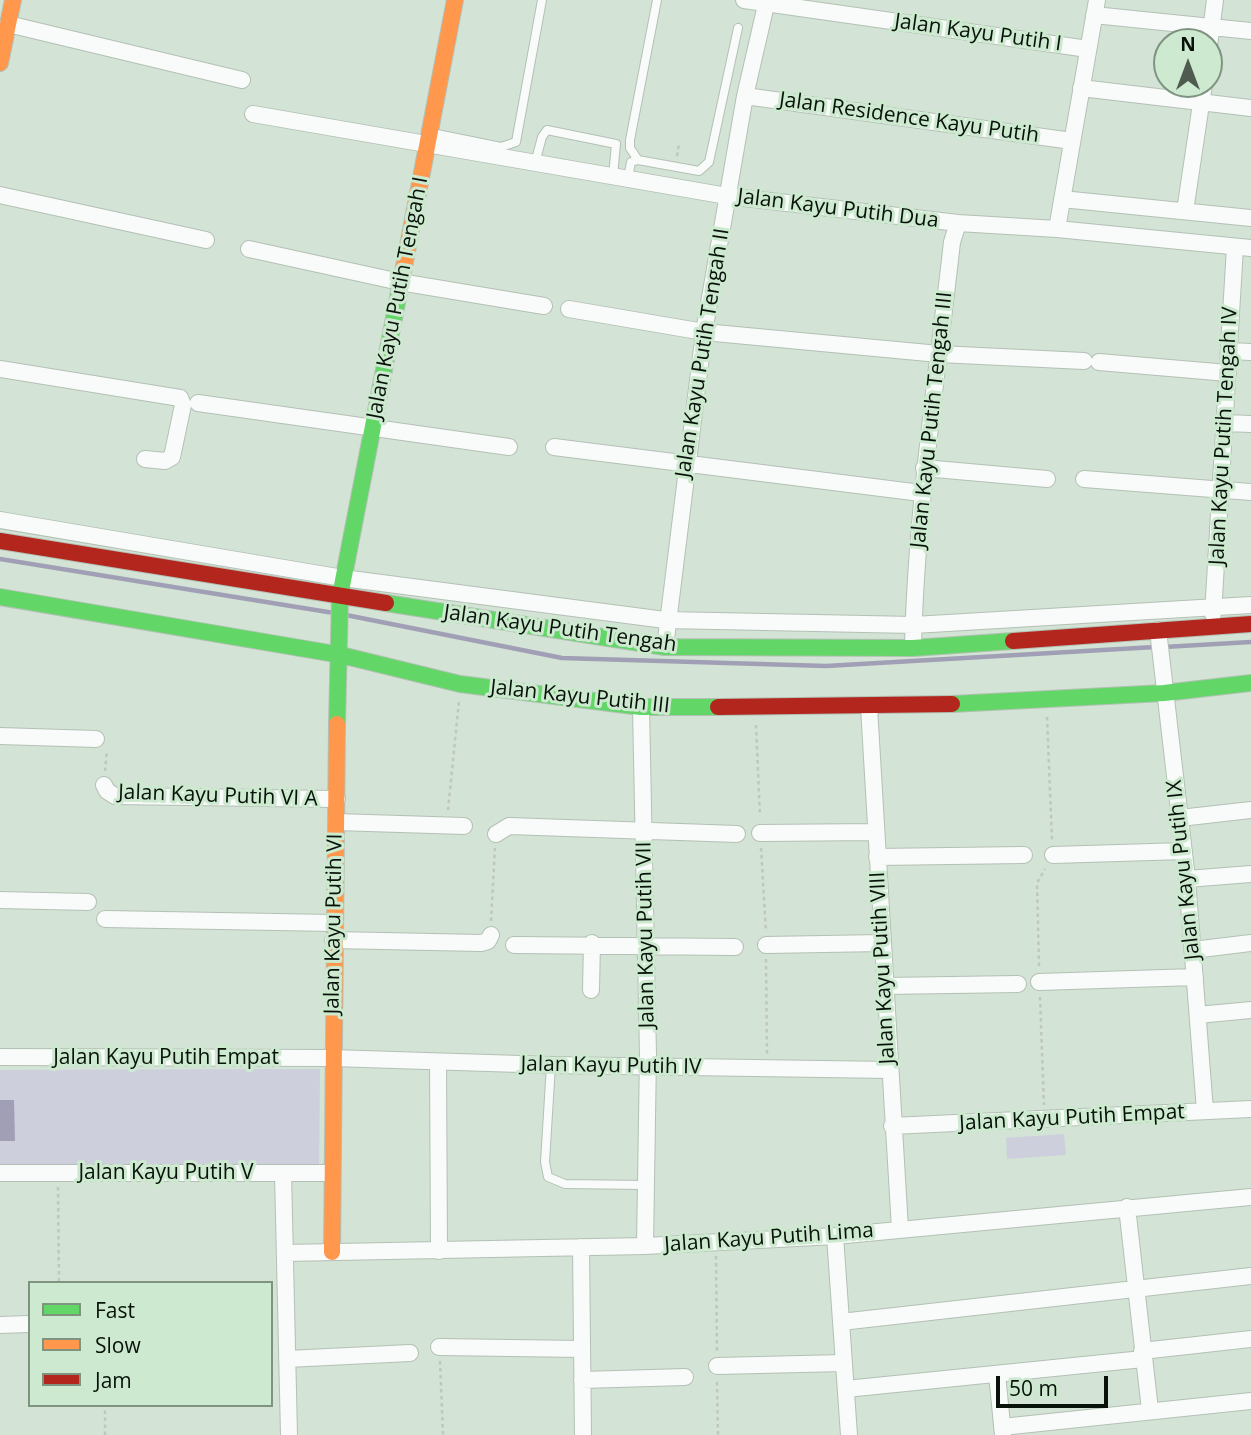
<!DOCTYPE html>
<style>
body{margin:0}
#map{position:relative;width:1251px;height:1435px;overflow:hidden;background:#d3e3d5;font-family:"Open Sans",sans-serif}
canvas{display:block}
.legend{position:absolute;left:28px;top:1281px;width:245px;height:126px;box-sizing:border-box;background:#cde9cf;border:2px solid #7e9380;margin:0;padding:9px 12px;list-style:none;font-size:21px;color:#08120a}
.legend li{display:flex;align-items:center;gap:14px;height:35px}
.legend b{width:35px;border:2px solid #7e9380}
.north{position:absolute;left:1153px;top:28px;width:70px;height:70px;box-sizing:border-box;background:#cde9cf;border:2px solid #7e9380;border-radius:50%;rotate:0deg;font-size:19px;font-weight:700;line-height:28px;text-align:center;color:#08120a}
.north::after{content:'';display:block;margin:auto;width:24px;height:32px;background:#4f5b51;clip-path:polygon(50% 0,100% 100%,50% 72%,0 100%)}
.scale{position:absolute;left:996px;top:1376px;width:112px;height:32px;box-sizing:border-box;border:4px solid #08120a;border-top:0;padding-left:9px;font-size:21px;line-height:24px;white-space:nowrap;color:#08120a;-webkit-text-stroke:5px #cde9cf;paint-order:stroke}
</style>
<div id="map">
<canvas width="1251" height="1435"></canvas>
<ul class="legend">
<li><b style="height:9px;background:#63d668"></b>Fast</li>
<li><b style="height:9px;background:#ff974d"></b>Slow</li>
<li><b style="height:9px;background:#b3261e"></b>Jam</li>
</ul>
<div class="north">N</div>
<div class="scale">50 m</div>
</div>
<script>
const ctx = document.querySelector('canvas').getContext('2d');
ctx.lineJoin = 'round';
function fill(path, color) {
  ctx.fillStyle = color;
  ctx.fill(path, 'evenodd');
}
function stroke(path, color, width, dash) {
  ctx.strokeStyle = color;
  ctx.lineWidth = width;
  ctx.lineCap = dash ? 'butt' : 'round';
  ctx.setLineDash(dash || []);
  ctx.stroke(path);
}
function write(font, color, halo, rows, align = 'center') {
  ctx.font = font + ' "Open Sans",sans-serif';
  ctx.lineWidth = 6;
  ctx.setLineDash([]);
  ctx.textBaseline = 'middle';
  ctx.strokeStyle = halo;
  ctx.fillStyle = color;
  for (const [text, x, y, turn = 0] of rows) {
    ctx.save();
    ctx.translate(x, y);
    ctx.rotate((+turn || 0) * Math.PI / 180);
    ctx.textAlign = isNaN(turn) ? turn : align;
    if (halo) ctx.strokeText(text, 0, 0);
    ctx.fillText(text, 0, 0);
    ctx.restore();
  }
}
const green = new Path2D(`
 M320,1069L319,1170L0,1177V1070Z
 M1064,1134L1066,1155L1007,1159L1006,1138Z`);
const water = new Path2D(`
 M0,1100H14L15,1141H0Z`);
const stream = new Path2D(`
 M0,559L334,613
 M346,615L562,658L826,666L1155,647
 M1164,647L1251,642`);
const path = new Path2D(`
 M677,156L679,143
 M1047,717L1052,840
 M756,725L760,816
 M105,771L107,750
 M448,810L459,701
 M761,848L766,932
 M491,921L495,848
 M766,959L767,1054
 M1039,966L1037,883L1045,869
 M1040,997L1044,1105
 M58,1187L59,1283
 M716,1256L717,1351
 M440,1361L443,1435
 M717,1382L718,1435
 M105,1435V1405`);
const lane = new Path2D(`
 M657,0L630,140V148L638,160L699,171L709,162L738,28
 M432,133L501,147L516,142L542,0
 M535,163L542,137L547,130L616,144L613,176
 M628,178L631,162L638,160
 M551,1065L545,1162L548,1177L565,1184L646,1185`);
const street = new Path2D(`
 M744,0L1088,49
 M1094,15L1251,31
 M8,24L242,80
 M1209,46L1215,0
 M1081,88L1251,108
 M745,96L1072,141
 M253,114L727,196L958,223L1057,229L1251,248
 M0,195L206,240
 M1062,199L1251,218
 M1185,211L1204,84
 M1057,229L1097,0
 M249,249L400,282L544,306
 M569,309L704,332L939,354L1084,361
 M1229,351L1251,352
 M1099,362L1228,373
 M0,369L180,398L183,405L172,457L165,461L145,459
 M198,403L509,447
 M1226,423L1251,424
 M554,447L921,493
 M924,468L1047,479
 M1084,479L1251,492
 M0,520L343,578L665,620L914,625L1251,605
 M1213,614L1235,247
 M1158,630L1187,879L1205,1111
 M665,647L704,332L745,96L766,5
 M913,648C916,512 937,377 952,242L958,223
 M641,707L648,1055L645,1246
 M869,707L900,1229
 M0,736L96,739
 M104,785L107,791L115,796L337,799
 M1180,818L1251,810
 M336,822L464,826
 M760,833L875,832
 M496,834L509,826L737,834
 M1053,855L1184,851
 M877,857L1024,855
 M1187,879L1251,874
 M0,900L88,902
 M105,919L333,923
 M333,940L481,943L488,941L491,935
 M514,945L735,947
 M766,945L882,943
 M1193,950L1251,943
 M1039,982L1195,977
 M885,986L1018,984
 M591,990L592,943
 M1198,1015L1251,1010
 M0,1057L332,1058L551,1065L890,1070
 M438,1062L439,1251
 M892,1126L1251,1109
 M0,1173H332
 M283,1173L289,1435
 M1127,1207L1150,1410
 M835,1236L849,1435
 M581,1247L583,1435
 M285,1253L645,1246L835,1236L1251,1197
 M841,1322L1251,1276
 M0,1325L30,1324
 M439,1347L582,1349
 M1142,1351L1251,1339
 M287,1359L410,1353
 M717,1366L844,1363
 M997,1374L1003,1435
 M582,1380L685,1377
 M846,1389L1143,1359
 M1002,1427L1251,1401`);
const fast = new Path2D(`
 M0,597L341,655L460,684L641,707H718
 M386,603L665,647L913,648L1013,641
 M952,704L1164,693L1251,683
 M337,724L340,596L402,277`);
const slow = new Path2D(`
 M0,63L13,0
 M402,277L455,0
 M332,1252L337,724`);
const jam = new Path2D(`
 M0,541L386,603
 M1013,641L1251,624
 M718,707L952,704`);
const streetNames = [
 ["Jalan Kayu Putih I",978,33,8],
 ["Jalan Residence Kayu Putih",909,118,8],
 ["Jalan Kayu Putih Dua",838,209,7],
 ["Jalan Kayu Putih Tengah I",398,298,-79],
 ["Jalan Kayu Putih Tengah II",703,353,-81],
 ["Jalan Kayu Putih Tengah III",932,420,-84],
 ["Jalan Kayu Putih Tengah IV",1224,436,-87],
 ["Jalan Kayu Putih Tengah",560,629,8],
 ["Jalan Kayu Putih III",580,697,6],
 ["Jalan Kayu Putih VI A",218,796,2],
 ["Jalan Kayu Putih IX",1184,870,-96],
 ["Jalan Kayu Putih VI",334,924,-89],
 ["Jalan Kayu Putih VII",646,935,-91],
 ["Jalan Kayu Putih VIII",883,968,-93],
 ["Jalan Kayu Putih Empat",166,1058],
 ["Jalan Kayu Putih IV",611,1066,1],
 ["Jalan Kayu Putih Empat",1072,1118,-3],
 ["Jalan Kayu Putih V",166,1173],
 ["Jalan Kayu Putih Lima",769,1238,-4]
];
fill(green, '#cdcfdd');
fill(water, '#a19fb5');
stroke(stream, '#a19fb5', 4.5);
stroke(lane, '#b4c0b5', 10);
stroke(street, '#b4c0b5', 18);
stroke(fast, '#b4c0b5', 18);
stroke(slow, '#b4c0b5', 18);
stroke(jam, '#b4c0b5', 18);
stroke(path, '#c1c6c1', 2.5, [3.5, 3.5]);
stroke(lane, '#f8fbf9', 8);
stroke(street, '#f8fbf9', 16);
stroke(fast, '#63d668', 16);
stroke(slow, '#ff974d', 16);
stroke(jam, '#b3261e', 16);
write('21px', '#08120a', '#cde9cf', streetNames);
</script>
